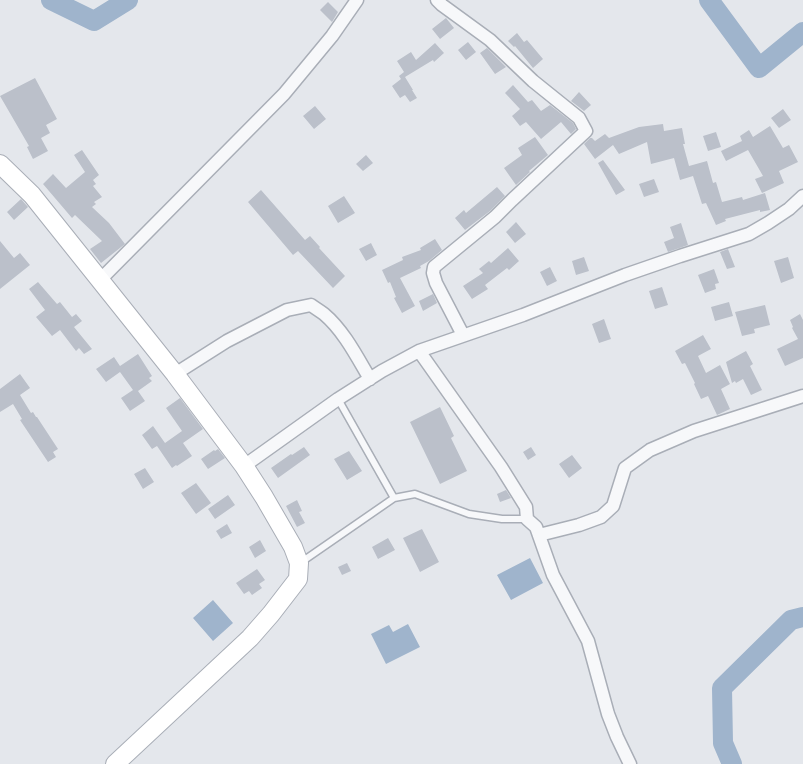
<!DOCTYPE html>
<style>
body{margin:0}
canvas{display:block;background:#e4e7ec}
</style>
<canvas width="803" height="764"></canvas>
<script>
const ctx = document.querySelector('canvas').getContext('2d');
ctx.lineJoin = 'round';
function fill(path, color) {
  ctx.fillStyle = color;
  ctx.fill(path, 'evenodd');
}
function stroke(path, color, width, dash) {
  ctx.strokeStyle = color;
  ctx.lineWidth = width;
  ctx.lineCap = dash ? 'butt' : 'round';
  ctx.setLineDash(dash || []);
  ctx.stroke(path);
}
const water = new Path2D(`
 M530,558L543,583L511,600L497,575Z
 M213,600L233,623L213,641L193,618Z
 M408,624L420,647L386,664L371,634L389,625L393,632Z`);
const river = new Path2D(`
 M51,0L94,21L128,0
 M709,0L759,68L803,32
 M732,764L723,743L722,688L791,620L803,617`);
const building = new Path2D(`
 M328,2L338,12L332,22L320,10Z
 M446,18L454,28L440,39L432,29Z
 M517,33L524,42L527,40L543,59L533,68L515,46L514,47L508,41Z
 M468,42L476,52L466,60L458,50Z
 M435,43L444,53L434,62L433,60L405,77L413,90H412L417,98L410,102L405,95L400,98L392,86L401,79L399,76L404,72L397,61L411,52L416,60Z
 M487,48L506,67L495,74L480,53Z
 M35,78L57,119L46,125L50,133L41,138L48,151L33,159L27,147L29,146L0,96Z
 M513,85L528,102L532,100L541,111L550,105L573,123L576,129L571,134L561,122L541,139L526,122L520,126L512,116L520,109L505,93Z
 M579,92L591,105L584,111L571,101Z
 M315,106L326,119L314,129L303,116Z
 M783,109L791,120L779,128L771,118Z
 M663,124L664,131L682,128L685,144H683L689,166L707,161L713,183L716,182L722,202L742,197L743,200L765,193L770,210L760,212V210L725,219L726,221L716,225L706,203L702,204L693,176L680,180L674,158L651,164L647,142L619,154L613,145L595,159L584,144L590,138H592L595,141L605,134L609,138L639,127Z
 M770,126L783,148L789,145L798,162L779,171L784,183L762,193L755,179L763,176L748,150L726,161L721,151L742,141L740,136L749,130L753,137Z
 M716,132L721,147L708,151L703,136Z
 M535,137L548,155L529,171L530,172L516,185L504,168L522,155L518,148Z
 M82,150L99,175L93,180L96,184L93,186L102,197L94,202L96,204L92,207L109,223L125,244L101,263L90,249L102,241L75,215L72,218L43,184L53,174L66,188L85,172L74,155Z
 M366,155L373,163L363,171L356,164Z
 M603,160L625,190L616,195L598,163Z
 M654,179L659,192L644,197L639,184Z
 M497,187L505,196L490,211L465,230L455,218L464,210L466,213Z
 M261,190L305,240L310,236L320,247L319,248L345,276L333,288L298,251L293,255L248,202Z
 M344,196L355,213L338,223L328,206Z
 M21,199L28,207L14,220L7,212Z
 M516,222L526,234L515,243L506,232Z
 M681,223L688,245L668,252L664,242L674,238L670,227Z
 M435,239L442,250L429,261L420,266L421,268L400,278L415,306L402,313L394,298L396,297L390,282L388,283L382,270L403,260L402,257L421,250L420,248Z
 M0,241L14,258L20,253L30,265L0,289Z
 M371,243L377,255L366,261L359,249Z
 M508,248L519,261L509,270L507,268L485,285L488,289L472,299L463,286L483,273L479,269L489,261L491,263Z
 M728,249L735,267L727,269L720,252Z
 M584,257L589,271L576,275L572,261Z
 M788,257L794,278L781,283L774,261Z
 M550,267L557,281L547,286L540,272Z
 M714,269L719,283L715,284L716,289L705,293L698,275Z
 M38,282L57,304L60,302L72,317L76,314L82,321L74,327L92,349L84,354L79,348L76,351L60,330L52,336L36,317L45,310L29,289Z
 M662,287L668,305L655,309L649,291Z
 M433,294L437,303L423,311L419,301Z
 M729,302L733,316L715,321L711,307Z
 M765,305L770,325L754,329L755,333L742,336L735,312Z
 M800,314L803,320V358L785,366L777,349L798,339L792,328L793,327L790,320Z
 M604,319L611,339L599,343L592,324Z
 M703,335L711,349L698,356L706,373L720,365L730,384L721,389L730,409L717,415L708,396L701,399L694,384L695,383L685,363L682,364L675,351Z
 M746,351L753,364L750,366L762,390L751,395L743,379L736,383L735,381L732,383L726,362Z
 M138,354L152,376L149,378L152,381L138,391L145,401L130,411L121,398L133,390L120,372L106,382L96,369L114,357L120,366Z
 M20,374L30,388L20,395L31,413L33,412L36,417H37L58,449L53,452L56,457L48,462L20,420L22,419L13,404L0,412V389Z
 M180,398L203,429L183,443L192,456L177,466L176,465L172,468L157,446L152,449L142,435L153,426L165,443L182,431L166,408Z
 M440,407L454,436L451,438L467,471L440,484L410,422Z
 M304,447L310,455L278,478L271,468L291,454L292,455Z
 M531,447L536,455L528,460L523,452Z
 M218,449L225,458L208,469L201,459L214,450L215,451Z
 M349,451L362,471L347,480L334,459Z
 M572,455L582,468L569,478L559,464Z
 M145,468L154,482L143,489L134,474Z
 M196,483L211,503L196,514L181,493Z
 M506,490L511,498L500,502L497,494Z
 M228,495L235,505L215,519L208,509Z
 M297,500L302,511L299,512L305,523L297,527L286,506Z
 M227,524L232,533L221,539L216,531Z
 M422,529L439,562L420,572L403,538Z
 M388,538L395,550L378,559L372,547Z
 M260,540L266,551L255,558L249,547Z
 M347,563L351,571L342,575L338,567Z
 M257,569L265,580L259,584L262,588L252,595L249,591L244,594L236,583Z`);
const service = new Path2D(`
 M338,399L394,498
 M300,563L394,498L415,494L469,514L502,519H527`);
const minor = new Path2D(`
 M437,0L442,5L490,40L533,81L579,118L586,131L512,200L495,217L434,267L433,273L436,283L463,335
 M100,280L284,94L332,36L357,0
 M419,351L501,467L526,507L527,519L536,527L553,575L588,641L608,714L617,737L630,764
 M175,374L227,341L287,310L311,305C315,308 320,311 324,314C344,331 357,357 370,379
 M244,466L338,399L382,371L419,351L523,315L625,275L680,256L749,234L768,223L789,209L803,196
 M539,535L579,525L601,517L613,506L625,468L650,450L694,431L803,396`);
const secondary = new Path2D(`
 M0,164L32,195L175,374L244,466L264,497L293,547L299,563L298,579L271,614L250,638L115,764`);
fill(water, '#9fb4cc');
stroke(river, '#9fb4cc', 20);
fill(building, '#bbc0ca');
stroke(service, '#a9aeb7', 9);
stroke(minor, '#a9aeb7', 15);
stroke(secondary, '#a9aeb7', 20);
stroke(service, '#f7f8fa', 6);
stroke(minor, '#f7f8fa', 12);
stroke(secondary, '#fff', 18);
</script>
